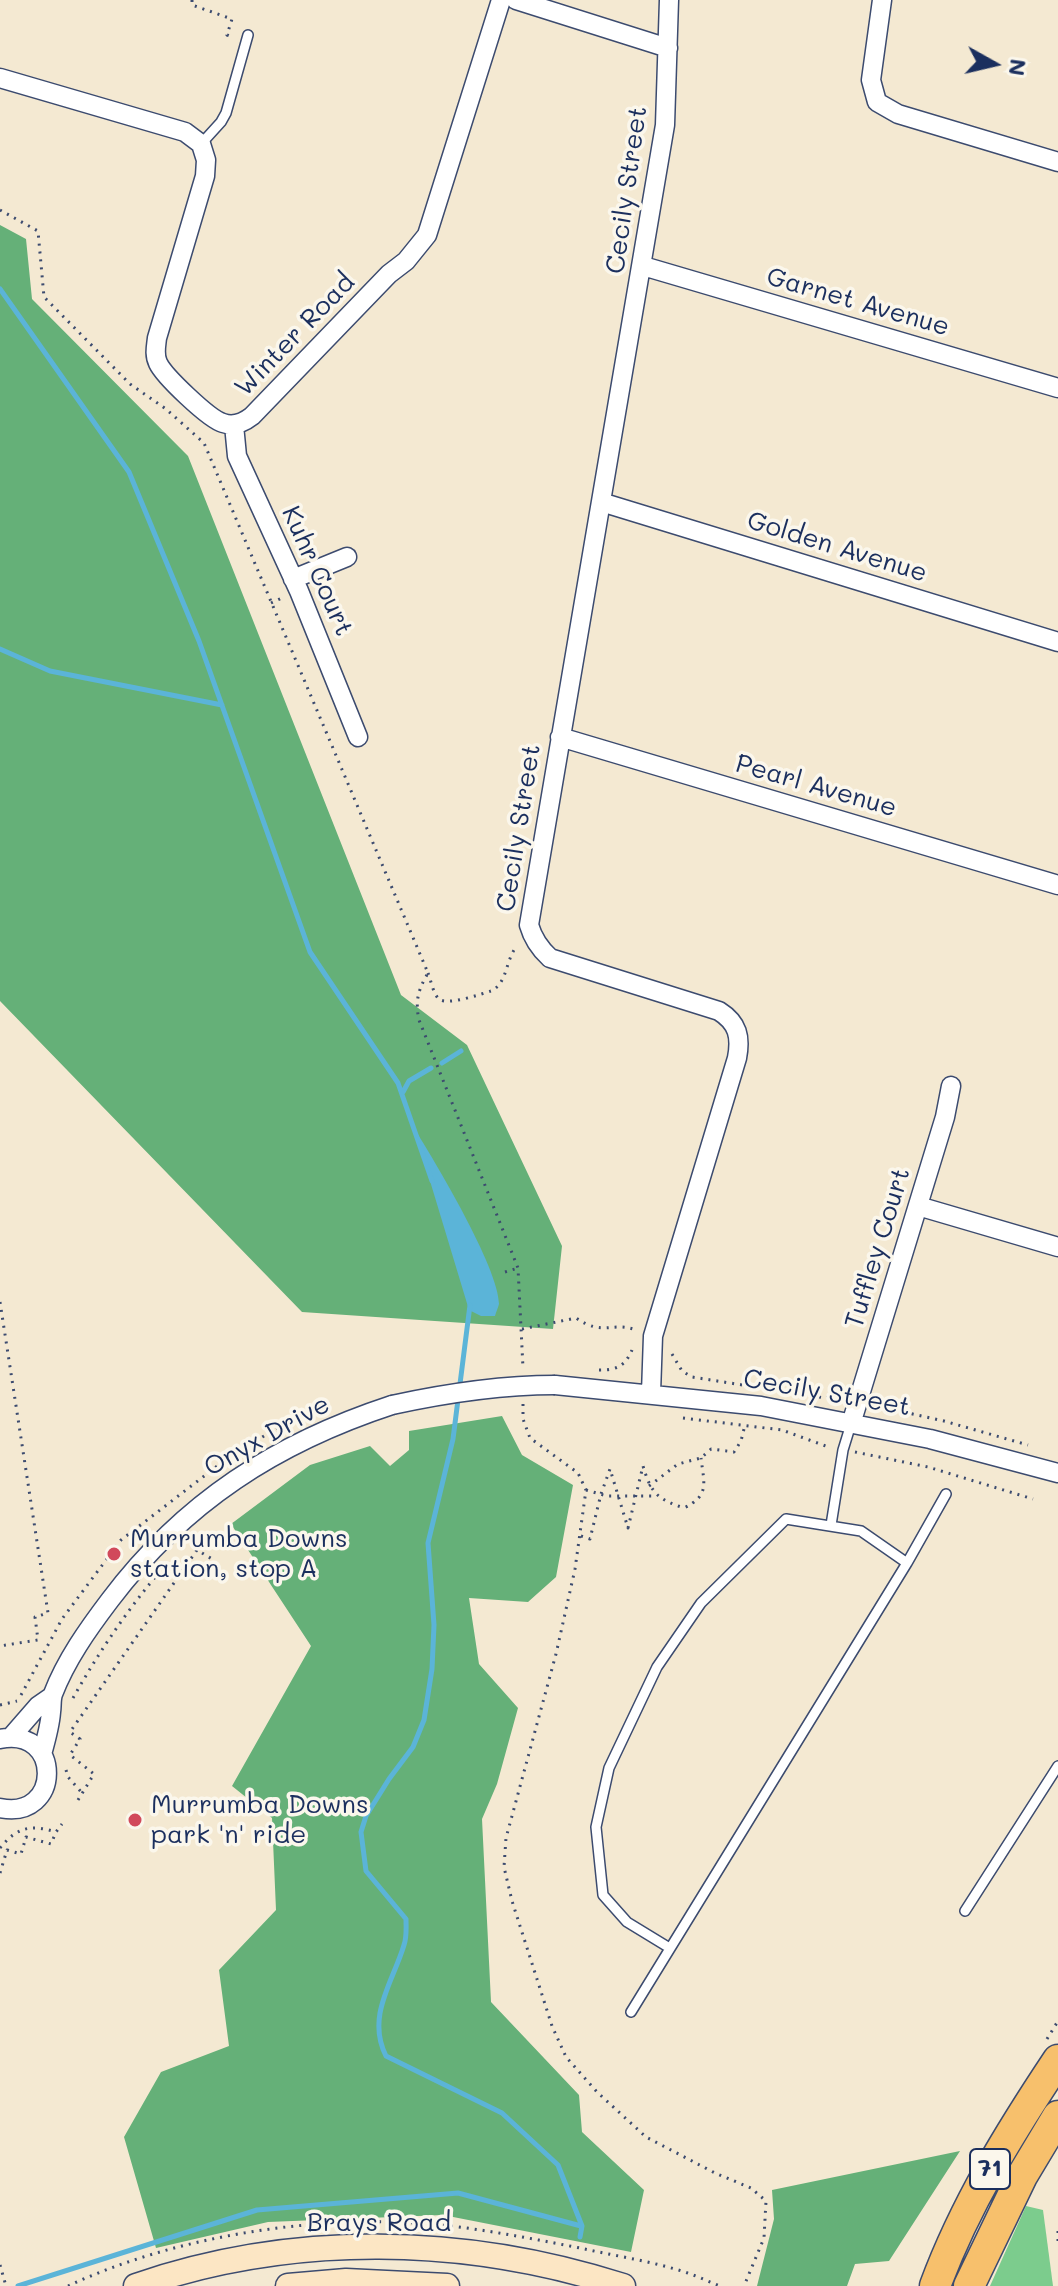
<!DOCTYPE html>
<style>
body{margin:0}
#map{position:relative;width:1058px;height:2286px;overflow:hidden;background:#f4e9d2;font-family:Mali,sans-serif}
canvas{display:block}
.north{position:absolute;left:954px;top:24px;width:80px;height:80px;-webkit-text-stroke:6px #fbf7ec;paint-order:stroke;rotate:98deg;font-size:22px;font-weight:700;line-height:32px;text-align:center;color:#1b2f5e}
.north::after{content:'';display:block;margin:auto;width:28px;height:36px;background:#1b2f5e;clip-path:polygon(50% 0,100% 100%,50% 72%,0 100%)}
</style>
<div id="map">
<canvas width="1058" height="2286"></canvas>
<div class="north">N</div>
</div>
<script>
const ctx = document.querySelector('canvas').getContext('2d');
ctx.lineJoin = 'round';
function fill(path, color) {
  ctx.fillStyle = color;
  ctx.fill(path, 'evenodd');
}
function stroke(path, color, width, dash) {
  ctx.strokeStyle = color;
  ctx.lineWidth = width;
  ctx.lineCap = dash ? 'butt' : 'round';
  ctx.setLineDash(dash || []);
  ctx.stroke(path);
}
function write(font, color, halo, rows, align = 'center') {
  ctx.font = font + ' Mali,sans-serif';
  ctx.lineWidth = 7;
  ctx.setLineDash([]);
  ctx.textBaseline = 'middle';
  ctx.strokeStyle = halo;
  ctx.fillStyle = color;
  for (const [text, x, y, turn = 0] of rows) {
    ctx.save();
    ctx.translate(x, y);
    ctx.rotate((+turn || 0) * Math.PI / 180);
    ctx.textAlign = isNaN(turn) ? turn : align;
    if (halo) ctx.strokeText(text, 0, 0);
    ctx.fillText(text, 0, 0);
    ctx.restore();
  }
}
const green = new Path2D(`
 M1026,2206L1043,2210L1053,2286H990Z`);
const forest = new Path2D(`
 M0,225L26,239L32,299L188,456L401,995L467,1045L562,1246L553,1329L302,1312L0,1001Z
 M502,1416L522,1455L573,1485L556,1577L528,1602L469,1598L479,1664L518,1708L497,1784L482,1819L491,2002L579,2095L582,2132L644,2190L631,2252L443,2215L268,2222L156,2248L124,2137L161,2072L229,2046L219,1970L276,1910L272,1818L232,1786L311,1646L231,1524L310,1465L370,1446L390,1466L409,1450V1431Z
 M960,2151L889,2261L855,2264L847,2286H757L774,2219L772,2190Z`);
const water = new Path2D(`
 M414,1128C434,1160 499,1268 499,1304C498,1308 496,1312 495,1316H481L469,1310Z`);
const stream = new Path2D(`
 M0,289L129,472L199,641L310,952L398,1083L432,1181
 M0,649L50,671L222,705
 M442,1063L461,1051
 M403,1092L409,1081L431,1068
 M470,1305L453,1439L428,1543L434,1625L432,1669L424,1720L413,1747L389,1779L366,1816L361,1832L366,1871L406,1919C406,1927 407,1937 404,1945C393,1982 366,2016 386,2056L502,2113L558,2165L582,2226L580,2237
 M18,2286L257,2210L458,2193L581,2226`);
const path = new Path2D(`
 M192,0V5L232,19L227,35L234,38
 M0,210L38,231L44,297L130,384L166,409L204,443L428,973C418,990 415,1001 419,1020L518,1268L523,1368
 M271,603L284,597
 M428,973C431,980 433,994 439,999C447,1006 481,994 491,991C508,983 505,960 517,946
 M505,1272L518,1268
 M0,1302L48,1613L35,1617L38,1640L0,1646
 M522,1329L576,1318C604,1337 611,1321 636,1330
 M672,1354L682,1371L692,1377L825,1398L842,1392
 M599,1370C617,1370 625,1366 632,1350
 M876,1398L883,1400L895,1410L944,1421L1028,1445
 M523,1404V1419L530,1438L578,1473L586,1490L575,1569L556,1654L506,1838L504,1867L512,1901L552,2026L566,2057L597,2092L646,2137L715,2173L751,2188L766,2201L764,2238L744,2286
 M683,1418L782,1430L831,1448
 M855,1452L928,1467L1033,1499
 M649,1486L678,1464L701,1458L711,1449L734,1452L741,1441L745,1425
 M586,1490L607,1496H657
 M581,1536L590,1539L601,1494L610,1469L628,1528L643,1466C651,1493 657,1499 684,1508C710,1495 704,1484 701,1458
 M21,1695L62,1619L121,1540L225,1460L277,1428L329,1408
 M73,1698C99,1652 127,1610 162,1569
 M0,1705L17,1701
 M66,1770L68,1777L82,1793
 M78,1800L94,1774L70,1755L80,1739L70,1732L197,1550L212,1559L221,1574
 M0,1848C17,1827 31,1824 56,1832L62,1824
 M0,1873L7,1850L21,1854L26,1837L51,1844L56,1832
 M1047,2039L1058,2021
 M1058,2231V2242
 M0,2265L6,2286
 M68,2286C177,2235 322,2213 442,2225C488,2230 534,2239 580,2248C611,2255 644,2260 675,2269C690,2273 705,2280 720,2286`);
const service = new Path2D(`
 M201,144L221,122L226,113L248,35
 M831,1525L843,1450L851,1424
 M965,1911L1058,1766
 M668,1947L627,1922L603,1895L596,1827L609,1768L657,1667L701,1603L786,1519L861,1531L907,1563
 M631,2012L907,1563L946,1494`);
const minor = new Path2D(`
 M516,0L668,48
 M882,0L871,80L877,102L898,114L1058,162
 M0,78L185,132L201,144L206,160L205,176L157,338C156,347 154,355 158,363C164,376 209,419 223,423C234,427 243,423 252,416L389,274L406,261L427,235L501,0
 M643,266L1058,388
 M234,425L237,456L299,591L358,737
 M601,502L1058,642
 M293,579L347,557
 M560,737L1058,885
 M918,1206L1058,1247
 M555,1385L761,1406L930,1439L1058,1473
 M651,1393L653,1336L737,1058C741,1037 738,1023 719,1011L550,958C539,948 533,939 529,925L665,125L669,0
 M851,1424L945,1117L951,1086
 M11,1737L38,1706L51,1697
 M0,1739C63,1726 62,1821 0,1808
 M42,1754C46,1740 50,1726 51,1712C52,1706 51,1700 53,1694C66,1660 88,1629 110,1600C184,1502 276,1443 392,1405`);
const secondary = new Path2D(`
 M136,2286C294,2232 464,2235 623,2286
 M288,2286L346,2281L447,2286`);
const trunk = new Path2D(`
 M935,2286C965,2205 1010,2132 1058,2060
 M969,2286L1022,2176L1058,2116`);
const minorBridge = new Path2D(`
 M392,1405C447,1393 499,1385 555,1385`);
const markers = [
 [114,1554,8,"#d1495b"],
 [135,1820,8,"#d1495b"]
];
const shields = [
 [990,2169,40]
];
const shieldNames = [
 ["71",990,2169]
];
const streetNames = [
 ["Cecily Street",627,190,-82],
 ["Garnet Avenue",858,302,16],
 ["Winter Road",295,335,-46],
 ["Golden Avenue",837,547,17],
 ["Kuhr Court",317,571,66],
 ["Pearl Avenue",816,786,16],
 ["Cecily Street",519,828,-81],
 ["Tuffley Court",878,1248,-73],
 ["Cecily Street",827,1393,10],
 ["Onyx Drive",267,1436,-29],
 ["Brays Road",379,2223]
];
const poiNames = [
 ["Murrumba Downs",130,1539],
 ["station, stop A",130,1569],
 ["Murrumba Downs",151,1805],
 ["park 'n' ride",151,1835]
];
fill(green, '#7ccc8d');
fill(forest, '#65b078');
fill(water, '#5bb4d8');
stroke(stream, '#5bb4d8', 5);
stroke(service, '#3c4b6f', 12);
stroke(minor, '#3c4b6f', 21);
stroke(secondary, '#3c4b6f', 27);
stroke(trunk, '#3c4b6f', 33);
stroke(path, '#3c4b6f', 3, [2, 6]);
stroke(service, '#fff', 9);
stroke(minor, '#fff', 18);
stroke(secondary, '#fce6c4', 24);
stroke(trunk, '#f7c06c', 30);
stroke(minorBridge, '#3c4b6f', 21, []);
stroke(minorBridge, '#fff', 18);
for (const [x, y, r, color] of markers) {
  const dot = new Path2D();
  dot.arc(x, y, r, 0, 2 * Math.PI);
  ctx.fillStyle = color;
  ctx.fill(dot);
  stroke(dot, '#fbf7ec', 3);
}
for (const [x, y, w] of shields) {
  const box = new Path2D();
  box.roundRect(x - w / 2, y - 20, w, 40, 6);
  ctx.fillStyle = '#fbf7ec';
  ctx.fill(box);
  stroke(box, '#1b2f5e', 2);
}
write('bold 24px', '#1b2f5e', null, shieldNames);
write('26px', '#1b2f5e', '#fbf7ec', streetNames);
write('26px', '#1b2f5e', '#fbf7ec', poiNames, 'left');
</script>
